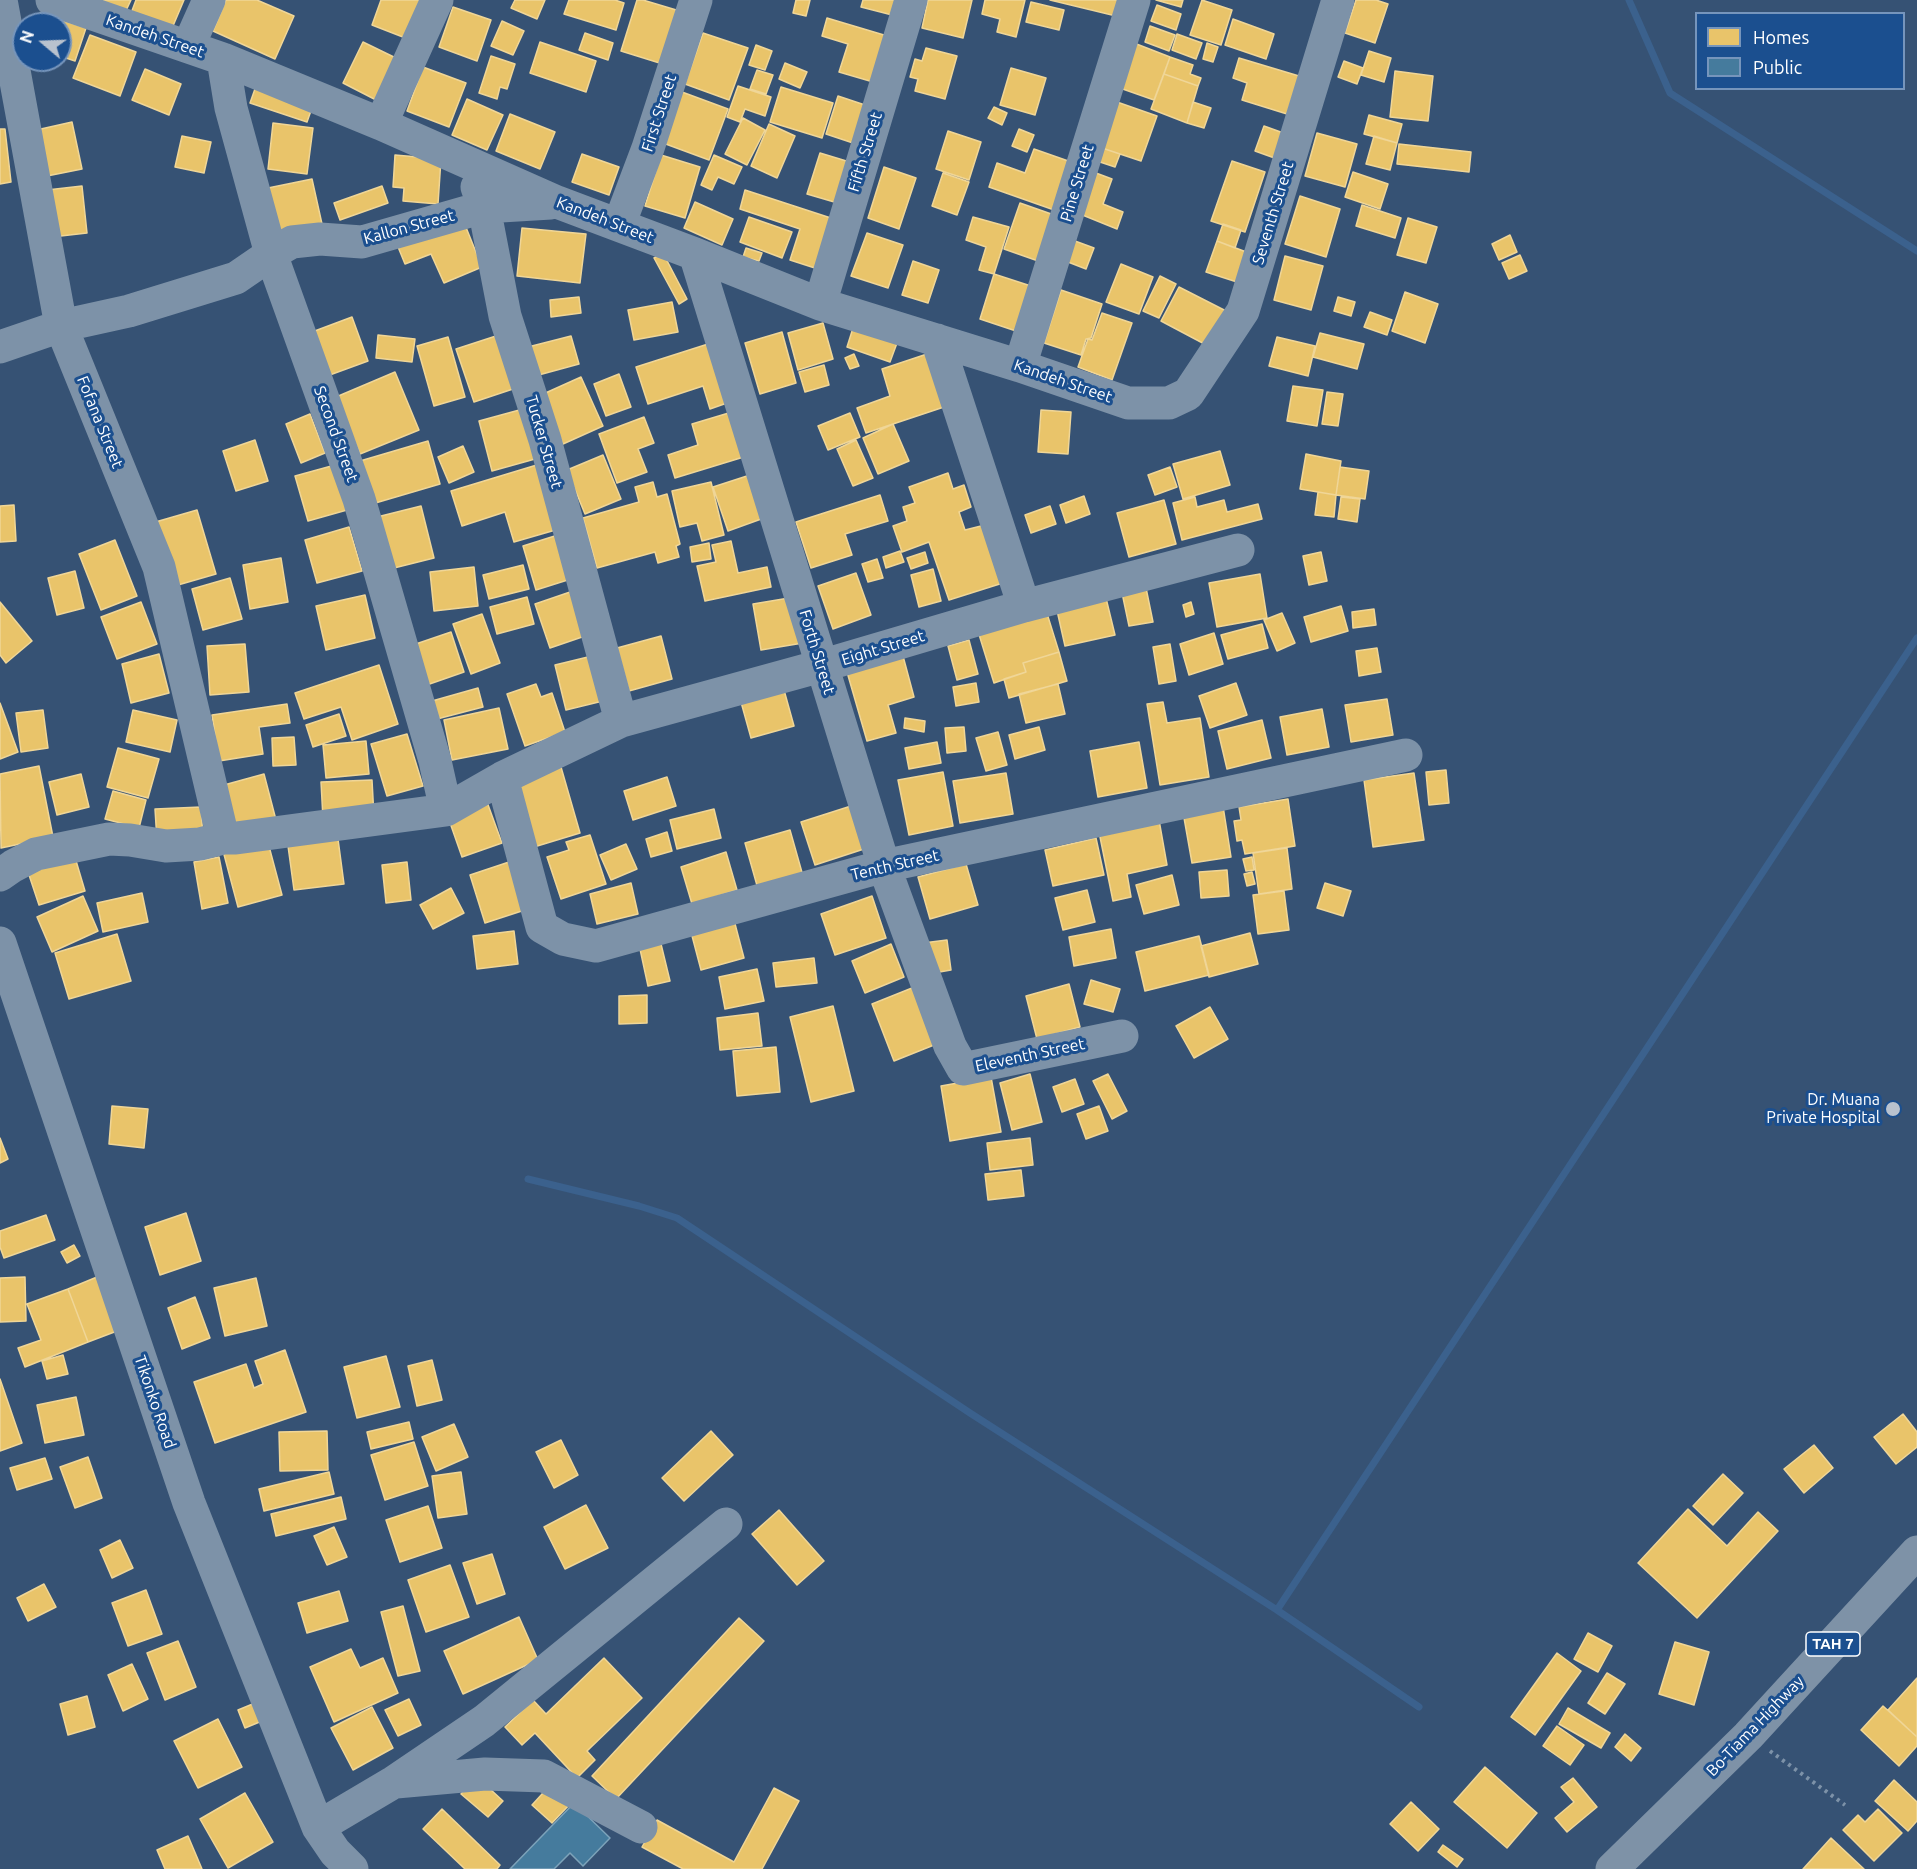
<!DOCTYPE html>
<style>
body{margin:0}
#map{position:relative;width:1917px;height:1869px;overflow:hidden;background:#365274;font-family:Ubuntu,sans-serif}
canvas{display:block}
.legend{position:absolute;left:1695px;top:12px;width:210px;height:78px;box-sizing:border-box;background:#1b4f8f;border:2px solid #7695bc;margin:0;padding:8px 10px;list-style:none;font-size:18px;color:#fff}
.legend li{display:flex;align-items:center;gap:12px;height:30px}
.legend b{width:30px;border:2px solid #7695bc}
.north{position:absolute;left:12px;top:12px;width:60px;height:60px;box-sizing:border-box;background:#1b4f8f;border:2px solid #7695bc;border-radius:50%;rotate:289deg;font-size:16px;font-weight:700;line-height:24px;text-align:center;color:#fff}
.north::after{content:'';display:block;margin:auto;width:21px;height:27px;background:#b9c2ce;clip-path:polygon(50% 0,100% 100%,50% 72%,0 100%)}
</style>
<div id="map">
<canvas width="1917" height="1869"></canvas>
<ul class="legend">
<li><b style="height:16px;background:#e9c46a"></b>Homes</li>
<li><b style="height:16px;background:#457b9d"></b>Public</li>
</ul>
<div class="north">N</div>
</div>
<script>
const ctx = document.querySelector('canvas').getContext('2d');
ctx.lineJoin = 'round';
function fill(path, color) {
  ctx.fillStyle = color;
  ctx.fill(path, 'evenodd');
}
function stroke(path, color, width, dash) {
  ctx.strokeStyle = color;
  ctx.lineWidth = width;
  ctx.lineCap = dash ? 'butt' : 'round';
  ctx.setLineDash(dash || []);
  ctx.stroke(path);
}
function write(font, color, halo, rows, align = 'center') {
  ctx.font = font + ' Ubuntu,sans-serif';
  ctx.lineWidth = 6;
  ctx.setLineDash([]);
  ctx.textBaseline = 'middle';
  ctx.strokeStyle = halo;
  ctx.fillStyle = color;
  for (const [text, x, y, turn = 0] of rows) {
    ctx.save();
    ctx.translate(x, y);
    ctx.rotate((+turn || 0) * Math.PI / 180);
    ctx.textAlign = isNaN(turn) ? turn : align;
    if (halo) ctx.strokeText(text, 0, 0);
    ctx.fillText(text, 0, 0);
    ctx.restore();
  }
}
const homes = new Path2D(`
 M90,0H131L123,17Z
 M136,0H184L170,33L130,16Z
 M226,0H257L294,16L275,59L213,31Z
 M381,0H422L408,39L372,25Z
 M515,0H545L537,19L511,8Z
 M569,0H615L624,3L616,30L564,14Z
 M637,0H643L683,12L666,65L621,51Z
 M796,0H810L806,16L793,13Z
 M863,0H900L896,16L861,7Z
 M928,0H972L963,38L922,28Z
 M985,0H1025L1016,37L997,32L1000,19L982,14Z
 M1050,0H1120L1116,16Z
 M1156,0H1183L1181,7Z
 M1202,0L1232,10L1221,45L1190,35Z
 M1356,0H1376L1388,4L1375,43L1345,33Z
 M1031,2L1064,10L1059,30L1026,22Z
 M1157,5L1181,14L1176,30L1151,21Z
 M453,7L491,20L477,61L439,47Z
 M40,13L86,28L75,61L60,56V24H36Z
 M827,18L894,38L880,84L839,72L848,44L822,36Z
 M1233,19L1274,34L1266,59L1225,45Z
 M502,21L524,31L513,55L491,46Z
 M1150,26L1175,35L1169,51L1145,42Z
 M585,33L613,43L608,60L579,50Z
 M703,33L748,48L729,100L685,84Z
 M1177,34L1202,43L1196,59L1172,50Z
 M90,35L136,52L120,96L73,78Z
 M363,42L400,60L380,102L343,83Z
 M540,42L596,61L586,92L530,73Z
 M1134,43L1170,57L1154,100L1117,87Z
 M1207,43L1218,47L1213,62L1203,59Z
 M756,45L772,51L765,70L749,65Z
 M926,48L957,56L945,99L915,91L918,79L910,77L915,59L922,61Z
 M1369,51L1391,58L1384,82L1361,75Z
 M491,56L515,64L507,89L500,87L497,99L479,93Z
 M1170,57L1193,65L1190,74L1201,78L1198,86L1164,74Z
 M1239,58L1299,76L1287,114L1242,100L1247,83L1233,78Z
 M1344,61L1363,68L1357,84L1338,77Z
 M785,63L807,72L800,88L779,79Z
 M423,67L466,83L449,127L407,111Z
 M1011,68L1046,78L1035,115L1000,105Z
 M145,69L181,84L169,115L132,100Z
 M757,70L773,75L766,94L750,89Z
 M1395,71L1433,76L1428,121L1390,117Z
 M1164,74L1198,86L1187,123L1151,109Z
 M256,86L313,105L307,122L250,103Z
 M738,86L771,97L765,116L745,109L740,122L727,117Z
 M781,87L833,103L822,138L770,122Z
 M682,92L728,109L709,160L663,143Z
 M838,96L871,107L859,145L826,134Z
 M467,99L503,115L487,150L452,135Z
 M1117,102L1157,116L1141,161L1102,148Z
 M1193,102L1211,108L1204,128L1187,123Z
 M994,107L1007,113L1002,125L988,118Z
 M510,114L555,132L540,169L496,151Z
 M1369,115L1402,124L1397,143L1364,134Z
 M743,118L765,130L747,165L725,154Z
 M72,122L82,169L42,177L32,131Z
 M273,123L313,128L307,174L268,169Z
 M769,124L795,136L777,178L751,166Z
 M1264,126L1289,135L1280,160L1255,151Z
 M0,129H5L11,182L0,184Z
 M1019,129L1034,135L1027,152L1012,146Z
 M948,131L981,142L969,180L936,169Z
 M1317,133L1357,144L1345,187L1305,176Z
 M182,136L211,142L204,173L175,167Z
 M1374,136L1397,143L1390,170L1366,164Z
 M1399,144L1471,152L1469,172L1397,164Z
 M1102,148L1120,154L1115,167L1097,161Z
 M1034,149L1074,163L1057,211L989,187L997,163L1025,173Z
 M820,153L853,163L841,204L807,194Z
 M582,154L619,167L609,195L572,182Z
 M395,155L441,159L438,204L403,201L404,188L393,187Z
 M661,155L700,167L685,218L645,206Z
 M714,155L742,167L734,184L718,177L712,190L701,185Z
 M1232,161L1265,172L1245,232L1211,221Z
 M884,167L916,178L899,229L868,218Z
 M1353,172L1388,184L1380,209L1345,197Z
 M943,173L969,182L957,215L932,206Z
 M1096,173L1112,179L1103,204L1123,212L1117,229L1080,214Z
 M312,179L322,224L278,234L268,188Z
 M82,186L87,233L52,237L47,190Z
 M382,186L388,203L340,220L334,203Z
 M745,190L837,220L821,270L790,260L800,229L740,209Z
 M1300,196L1340,209L1326,257L1285,244Z
 M695,202L733,219L722,245L684,228Z
 M1020,203L1057,216L1041,262L1004,249Z
 M1362,205L1401,218L1395,238L1356,226Z
 M461,215L482,267L444,283L431,254L405,264L396,242Z
 M749,217L792,232L782,258L740,242Z
 M973,217L1009,227L994,274L979,270L986,247L966,240Z
 M1408,218L1437,227L1426,263L1397,255Z
 M1223,224L1241,230L1235,248L1217,241Z
 M522,228L586,234L580,283L517,276Z
 M867,233L903,245L888,288L851,276Z
 M1510,235L1517,252L1499,260L1492,244Z
 M1075,241L1094,248L1086,269L1068,262Z
 M1217,241L1249,253L1240,283L1206,272Z
 M746,248L762,253L759,261L743,257Z
 M663,253L687,299L679,304L654,258Z
 M1520,255L1527,271L1509,279L1502,263Z
 M1285,256L1323,266L1311,310L1274,300Z
 M913,261L939,270L928,303L902,295Z
 M1121,264L1153,277L1139,314L1106,302Z
 M994,274L1034,287L1019,332L980,319Z
 M1160,276L1176,284L1159,318L1143,311Z
 M1179,287L1230,313L1212,348L1161,321Z
 M1061,290L1102,304L1091,338L1086,339L1081,355L1044,343Z
 M1405,292L1438,304L1425,343L1392,331Z
 M579,297L581,313L551,317L550,300Z
 M1338,297L1355,302L1351,316L1334,311Z
 M672,302L678,332L634,340L628,310Z
 M1370,312L1392,320L1387,335L1364,327Z
 M1102,313L1132,323L1112,380L1078,367L1088,339L1092,340Z
 M352,317L368,361L327,376L312,332Z
 M823,323L833,359L798,370L788,333Z
 M853,328L897,343L890,362L847,347Z
 M782,332L796,383L760,394L745,343Z
 M1320,333L1364,344L1357,369L1313,357Z
 M378,335L415,339L412,362L376,358Z
 M499,335L516,388L474,402L456,349Z
 M571,336L579,364L535,376L528,347Z
 M448,337L465,397L434,406L417,346Z
 M1277,337L1315,346L1308,376L1269,366Z
 M708,344L727,403L710,409L703,386L648,404L636,367Z
 M930,353L947,406L866,433L857,408L890,396L882,369Z
 M854,354L859,366L850,369L845,358Z
 M824,365L829,385L805,392L799,372Z
 M395,372L419,430L360,454L336,397Z
 M619,374L631,407L606,416L594,384Z
 M581,377L603,426L563,444L541,395Z
 M1293,386L1323,390L1317,426L1287,421Z
 M1327,392L1343,394L1338,426L1322,424Z
 M523,409L535,459L492,471L479,421Z
 M1041,410L1071,412L1068,454L1038,452Z
 M732,412L747,456L675,478L668,455L698,445L692,424Z
 M850,413L860,437L828,450L818,426Z
 M310,414L325,453L301,463L286,424Z
 M644,417L654,443L638,449L647,472L617,483L599,434Z
 M893,424L909,461L878,474L863,438Z
 M255,440L268,481L236,491L223,451Z
 M856,440L873,478L853,486L837,449Z
 M428,441L440,484L372,504L360,461Z
 M463,446L474,472L449,483L438,457Z
 M1220,451L1230,485L1183,499L1173,464Z
 M1306,454L1341,461L1336,495L1300,489Z
 M603,455L621,499L585,514L567,470Z
 M540,464L559,529L514,542L505,512L462,526L451,491Z
 M335,465L347,510L308,521L295,476Z
 M1170,467L1177,487L1155,495L1148,475Z
 M1340,467L1369,471L1365,499L1336,495Z
 M948,473L953,489L964,485L971,507L959,512L965,530L989,524L1006,582L949,600L929,542L902,552L893,526L907,521L903,507L915,503L909,487Z
 M750,475L764,518L728,531L713,487Z
 M653,482L657,497L667,494L680,544L676,546L679,557L658,563L655,552L597,568L583,518L639,502L635,487Z
 M711,482L724,535L702,541L697,523L680,527L672,491Z
 M1318,492L1336,495L1334,517L1315,515Z
 M880,495L888,521L845,534L852,555L811,568L796,522Z
 M1084,496L1090,514L1066,523L1060,505Z
 M1195,497L1197,507L1224,500L1227,512L1258,504L1262,519L1182,540L1173,503Z
 M1341,497L1360,499L1357,522L1338,519Z
 M1164,500L1176,544L1129,557L1117,513Z
 M14,505L16,541L0,542V506Z
 M421,506L434,558L390,569L377,517Z
 M1050,506L1056,524L1031,533L1025,515Z
 M197,510L216,574L171,587L152,523Z
 M349,527L362,571L317,583L305,540Z
 M561,534L574,578L536,590L523,546Z
 M115,540L137,596L101,610L79,554Z
 M731,541L738,573L767,567L771,587L705,601L697,566L716,562L712,545Z
 M709,543L711,559L692,562L690,547Z
 M900,551L904,562L886,568L883,557Z
 M925,552L928,563L911,569L907,558Z
 M1321,552L1327,581L1309,585L1303,556Z
 M281,558L288,602L250,609L243,565Z
 M877,559L883,578L868,582L862,564Z
 M523,565L529,589L489,599L483,575Z
 M474,567L478,606L434,611L430,572Z
 M933,569L941,601L919,607L911,575Z
 M75,571L84,608L57,615L48,578Z
 M856,573L871,615L833,629L818,586Z
 M1260,574L1267,618L1217,627L1209,583Z
 M230,578L242,619L203,630L192,589Z
 M1145,583L1153,622L1129,626L1121,588Z
 M573,591L588,635L550,648L535,604Z
 M1105,594L1115,635L1065,646L1056,606Z
 M365,595L375,638L326,650L316,606Z
 M527,597L534,624L497,634L490,607Z
 M795,597L803,643L761,650L753,604Z
 M0,602L32,641L6,663L0,655Z
 M141,602L157,644L117,659L101,617Z
 M1191,602L1194,614L1186,617L1183,605Z
 M1341,606L1348,631L1311,642L1304,617Z
 M1045,607L1059,652L1023,663L1026,672L994,683L977,628Z
 M1374,609L1376,625L1353,628L1352,612Z
 M1282,613L1295,643L1277,651L1264,620Z
 M482,614L500,663L471,674L453,624Z
 M1262,624L1268,648L1228,659L1221,635Z
 M451,632L464,672L421,687L407,647Z
 M1214,633L1223,664L1189,675L1180,644Z
 M661,636L672,679L629,691L617,648Z
 M969,640L978,674L957,680L948,646Z
 M245,644L249,692L210,695L207,646Z
 M1170,644L1176,681L1159,684L1153,647Z
 M1377,648L1381,672L1359,676L1356,651Z
 M1059,652L1067,681L1009,698L1004,679L1026,672L1023,663Z
 M159,654L169,693L131,703L122,664Z
 M596,655L607,700L566,710L555,665Z
 M903,656L914,697L888,705L896,733L867,741L847,672Z
 M379,665L398,724L352,740L341,707L304,719L295,693Z
 M976,683L979,702L956,706L953,687Z
 M1236,683L1247,715L1210,728L1199,696Z
 M536,684L541,697L552,693L565,732L525,746L507,694Z
 M1058,684L1065,714L1026,723L1019,694Z
 M478,688L483,707L437,719L432,701Z
 M784,690L794,726L751,738L741,702Z
 M1387,699L1393,735L1351,742L1345,705Z
 M1163,702L1167,723L1200,718L1209,777L1160,785L1147,704Z
 M0,703L18,752L0,759Z
 M287,704L290,723L259,727L263,754L219,761L212,715Z
 M499,708L508,749L452,760L444,720Z
 M1322,709L1329,747L1287,755L1280,717Z
 M43,710L48,748L21,752L16,713Z
 M133,710L177,720L170,752L126,742Z
 M339,714L346,736L313,747L306,725Z
 M905,718L925,721L924,732L904,728Z
 M1262,720L1271,758L1227,769L1218,731Z
 M964,727L966,751L947,753L945,728Z
 M1039,727L1045,750L1015,759L1009,735Z
 M998,732L1007,765L986,771L976,738Z
 M407,734L423,786L387,796L371,744Z
 M294,737L296,765L273,766L272,738Z
 M366,741L369,774L326,778L323,745Z
 M937,742L941,763L909,769L905,748Z
 M1139,742L1147,788L1098,797L1090,751Z
 M118,748L159,759L148,798L107,787Z
 M39,766L53,837L1,848L0,774Z
 M561,767L580,833L534,847L515,781Z
 M1446,770L1449,803L1429,805L1426,772Z
 M943,772L953,826L909,835L898,780Z
 M1006,773L1013,814L960,823L953,781Z
 M1414,773L1424,840L1373,847L1364,780Z
 M81,774L89,807L57,815L49,782Z
 M264,774L276,820L237,831L224,785Z
 M667,777L676,806L633,820L624,791Z
 M372,780L374,817L323,819L321,782Z
 M113,791L146,800L139,828L105,819Z
 M1288,799L1295,846L1245,854L1242,840L1237,841L1234,821L1241,820L1239,807Z
 M487,802L502,843L462,857L448,817Z
 M851,806L864,849L815,865L801,822Z
 M1223,806L1231,857L1192,863L1183,812Z
 M201,807L203,839L157,841L155,809Z
 M714,809L721,838L677,849L670,820Z
 M1159,820L1167,865L1127,874L1131,897L1113,901L1099,832Z
 M790,830L803,876L758,889L745,843Z
 M667,832L672,851L651,857L646,839Z
 M266,835L282,895L238,907L222,847Z
 M590,835L606,884L561,899L547,857L569,850L566,842Z
 M1096,838L1104,875L1053,886L1045,850Z
 M338,839L344,884L294,890L288,846Z
 M626,844L637,869L611,880L600,855Z
 M1287,848L1292,889L1259,894L1253,853Z
 M726,852L737,890L692,904L681,867Z
 M74,854L85,891L39,905L27,869Z
 M219,857L228,903L202,909L194,862Z
 M1252,857L1254,870L1246,871L1243,859Z
 M518,859L534,907L485,923L470,875Z
 M407,862L411,900L386,903L382,865Z
 M966,864L978,905L930,919L918,877Z
 M1227,870L1229,896L1201,898L1199,872Z
 M1252,872L1255,884L1247,886L1244,874Z
 M1172,875L1179,905L1144,914L1136,885Z
 M631,883L638,914L597,924L590,894Z
 M1325,883L1351,891L1343,916L1317,908Z
 M451,888L464,913L433,929L420,905Z
 M1087,890L1095,922L1063,930L1055,898Z
 M1284,891L1289,930L1258,934L1253,895Z
 M142,893L148,922L103,932L97,903Z
 M83,896L98,931L52,952L37,917Z
 M872,896L886,938L835,955L821,914Z
 M734,920L744,958L701,970L691,932Z
 M1111,929L1116,958L1074,966L1069,937Z
 M514,931L518,964L477,969L473,936Z
 M1250,933L1258,964L1209,977L1201,946Z
 M117,934L131,981L69,999L55,953Z
 M1199,936L1209,975L1145,991L1136,952Z
 M947,940L951,970L928,974L923,943Z
 M661,944L670,981L648,986L640,949Z
 M891,944L904,977L865,993L852,961Z
 M814,958L817,983L776,987L773,963Z
 M757,969L764,1001L725,1009L719,977Z
 M1091,980L1120,989L1113,1012L1084,1004Z
 M1069,984L1080,1027L1037,1039L1026,996Z
 M917,986L939,1043L894,1061L872,1004Z
 M647,995V1023L619,1024V996Z
 M833,1006L854,1091L811,1102L790,1017Z
 M1210,1007L1228,1039L1194,1058L1176,1026Z
 M758,1013L762,1046L720,1050L717,1018Z
 M776,1047L780,1092L737,1096L733,1051Z
 M1030,1074L1042,1122L1012,1130L1000,1083Z
 M1108,1074L1127,1111L1112,1119L1093,1081Z
 M991,1077L1001,1132L950,1141L941,1086Z
 M1075,1079L1084,1104L1062,1112L1053,1087Z
 M112,1106L148,1109L144,1148L109,1144Z
 M1099,1106L1108,1131L1086,1139L1077,1114Z
 M0,1138L8,1159L0,1163Z
 M1030,1138L1033,1165L990,1170L987,1143Z
 M1021,1170L1024,1196L988,1200L985,1174Z
 M186,1213L201,1261L160,1275L145,1227Z
 M46,1215L55,1240L4,1258L0,1247V1231Z
 M74,1245L80,1256L67,1263L61,1252Z
 M25,1277L26,1321L0,1322V1278Z
 M97,1277L117,1331L88,1342L68,1289Z
 M256,1278L267,1326L225,1336L214,1288Z
 M68,1289L88,1342L25,1367L18,1348L41,1340L27,1304Z
 M195,1297L210,1338L182,1349L168,1308Z
 M285,1350L306,1412L215,1443L194,1382L246,1364L254,1388L263,1384L255,1361Z
 M63,1355L68,1374L47,1379L42,1361Z
 M386,1356L400,1407L357,1418L344,1367Z
 M432,1360L442,1400L417,1406L408,1366Z
 M0,1379L22,1443L0,1451Z
 M76,1397L84,1435L45,1443L37,1405Z
 M1903,1414L1917,1432V1447L1896,1464L1874,1437Z
 M409,1422L413,1439L371,1449L367,1432Z
 M454,1424L468,1457L436,1471L422,1437Z
 M327,1431L328,1470L280,1471L279,1432Z
 M711,1431L733,1455L684,1501L662,1478Z
 M561,1440L578,1475L554,1488L536,1452Z
 M414,1442L428,1486L385,1500L371,1455Z
 M1814,1445L1833,1468L1804,1493L1784,1469Z
 M88,1457L102,1498L75,1508L60,1467Z
 M45,1458L52,1479L17,1490L10,1468Z
 M329,1472L334,1494L264,1511L259,1489Z
 M461,1472L467,1514L438,1518L432,1476Z
 M1723,1474L1743,1493L1713,1525L1693,1506Z
 M341,1497L346,1519L276,1536L271,1514Z
 M586,1505L608,1548L565,1569L544,1527Z
 M428,1506L442,1548L400,1562L386,1520Z
 M1688,1509L1727,1546L1758,1512L1778,1531L1697,1618L1638,1563Z
 M779,1510L824,1561L797,1585L752,1534Z
 M334,1527L347,1557L327,1565L314,1536Z
 M120,1540L133,1568L112,1578L100,1550Z
 M492,1554L505,1594L477,1604L463,1563Z
 M450,1565L469,1617L426,1632L408,1580Z
 M44,1584L56,1607L28,1621L17,1598Z
 M146,1590L162,1634L128,1646L112,1603Z
 M339,1591L348,1621L307,1633L298,1603Z
 M403,1606L420,1671L398,1676L381,1612Z
 M519,1617L538,1660L463,1694L444,1651Z
 M739,1618L764,1641L616,1799L592,1776Z
 M1588,1633L1612,1646L1598,1672L1574,1659Z
 M178,1641L196,1687L165,1700L147,1653Z
 M1675,1642L1709,1652L1694,1705L1659,1694Z
 M351,1649L360,1668L383,1658L398,1693L334,1722L310,1667Z
 M1557,1653L1581,1671L1535,1735L1511,1717Z
 M604,1658L642,1698L587,1751L595,1760L577,1778L535,1733L522,1745L505,1727L533,1700L546,1714Z
 M132,1664L148,1699L123,1711L108,1675Z
 M1607,1673L1625,1684L1605,1714L1588,1703Z
 M1917,1678V1737L1888,1710Z
 M87,1696L95,1727L68,1735L60,1704Z
 M409,1699L421,1725L398,1736L385,1710Z
 M255,1703L262,1721L245,1728L238,1710Z
 M1883,1706L1917,1737V1746L1899,1766L1861,1730Z
 M372,1707L393,1748L353,1770L331,1728Z
 M1568,1708L1610,1733L1601,1748L1559,1724Z
 M218,1719L242,1767L198,1788L174,1741Z
 M1557,1726L1584,1745L1570,1765L1543,1746Z
 M1625,1734L1641,1748L1631,1761L1615,1747Z
 M1485,1767L1537,1813L1507,1848L1454,1802Z
 M476,1776L503,1801L488,1817L461,1794Z
 M1573,1778L1597,1807L1567,1832L1555,1818L1574,1802L1561,1787Z
 M1894,1780L1917,1802V1821L1908,1831L1875,1801Z
 M553,1782L573,1801L552,1823L532,1805Z
 M774,1788L799,1801L762,1869H683L642,1847L657,1820L734,1862Z
 M245,1793L273,1842L228,1868L200,1819Z
 M1411,1802L1439,1829L1418,1851L1390,1824Z
 M442,1809L500,1865L497,1869H465L423,1829Z
 M1878,1809L1902,1833L1874,1861L1843,1830L1858,1815L1865,1822Z
 M188,1836L202,1869H165L157,1850Z
 M1831,1838L1864,1869H1803Z
 M1443,1845L1463,1859L1457,1867L1438,1852Z`);
const public = new Path2D(`
 M574,1803L610,1838L583,1866L570,1853L554,1869H510Z`);
const stream = new Path2D(`
 M1629,0L1670,93L1917,251
 M528,1179L639,1206L677,1218L970,1413L1277,1610L1419,1707
 M1277,1610L1917,638`);
const path = new Path2D(`
 M1770,1751L1845,1805`);
const minor = new Path2D(`
 M1,0L61,326L159,567L223,838
 M52,0L223,59L381,124L557,202L695,254L820,304L1020,366L1128,403H1169L1188,394L1243,311L1338,0
 M188,47L209,0
 M223,59L231,108L271,254L359,499L435,761L446,810
 M381,124L437,0
 M477,187L484,207L505,316L545,440L621,721
 M619,225L648,148L696,0
 M695,254L884,866L950,1046L963,1069L1122,1036
 M820,304L911,0
 M937,340L1024,606
 M0,347L61,326L129,311L236,278L271,254L292,242L320,239L362,242L484,207L551,203
 M1020,366L1134,0
 M502,778L542,927L563,939L596,946L884,866L1406,755
 M0,875L13,866L36,854L109,839L130,840L166,846L200,844L223,838H236L446,810L502,778L621,721L821,666L1024,606L1238,550
 M0,943L189,1503L318,1827L335,1852L352,1869
 M396,1782L485,1774L544,1776L641,1827
 M318,1827L394,1782L484,1721L726,1524`);
const highway = new Path2D(`
 M1612,1869L1748,1736L1917,1552`);
const markers = [
 [1893,1109,8,"#b9c2ce"]
];
const shields = [
 [1833,1644,54]
];
const shieldNames = [
 ["TAH 7",1833,1644]
];
const streetNames = [
 ["Kandeh Street",155,36,19],
 ["First Street",659,113,-72],
 ["Fifth Street",865,152,-73],
 ["Pine Street",1077,183,-73],
 ["Seventh Street",1273,213,-73],
 ["Kandeh Street",605,220,21],
 ["Kallon Street",409,227,-15],
 ["Kandeh Street",1063,381,19],
 ["Fofana Street",100,422,68],
 ["Second Street",336,434,70],
 ["Tucker Street",544,442,74],
 ["Eight Street",883,648,-17],
 ["Forth Street",817,652,73],
 ["Tenth Street",895,865,-13],
 ["Eleventh Street",1030,1055,-12],
 ["Tikonko Road",155,1402,71],
 ["Bo-Tiama Highway",1755,1726,-46]
];
const poiNames = [
 ["Dr. Muana",1880,1100],
 ["Private Hospital",1880,1118]
];
fill(homes, '#e9c46a');
stroke(homes, '#f0d697', 1.5);
fill(public, '#457b9d');
stroke(public, '#7da3ba', 1.5);
stroke(stream, '#3b618d', 7);
stroke(path, '#7d92a8', 4, [3, 4.5]);
stroke(minor, '#7d92a8', 33);
stroke(highway, '#7e92a7', 33);
for (const [x, y, r, color] of markers) {
  const dot = new Path2D();
  dot.arc(x, y, r, 0, 2 * Math.PI);
  ctx.fillStyle = color;
  ctx.fill(dot);
  stroke(dot, '#1b4f8f', 2);
}
for (const [x, y, w] of shields) {
  const box = new Path2D();
  box.roundRect(x - w / 2, y - 12, w, 24, 4.5);
  ctx.fillStyle = '#1b4f8f';
  ctx.fill(box);
  stroke(box, '#fff', 1.5);
}
write('bold 15px', '#fff', null, shieldNames);
write('16px', '#fff', '#1b4f8f', streetNames);
write('16px', '#fff', '#1b4f8f', poiNames, 'right');
</script>
